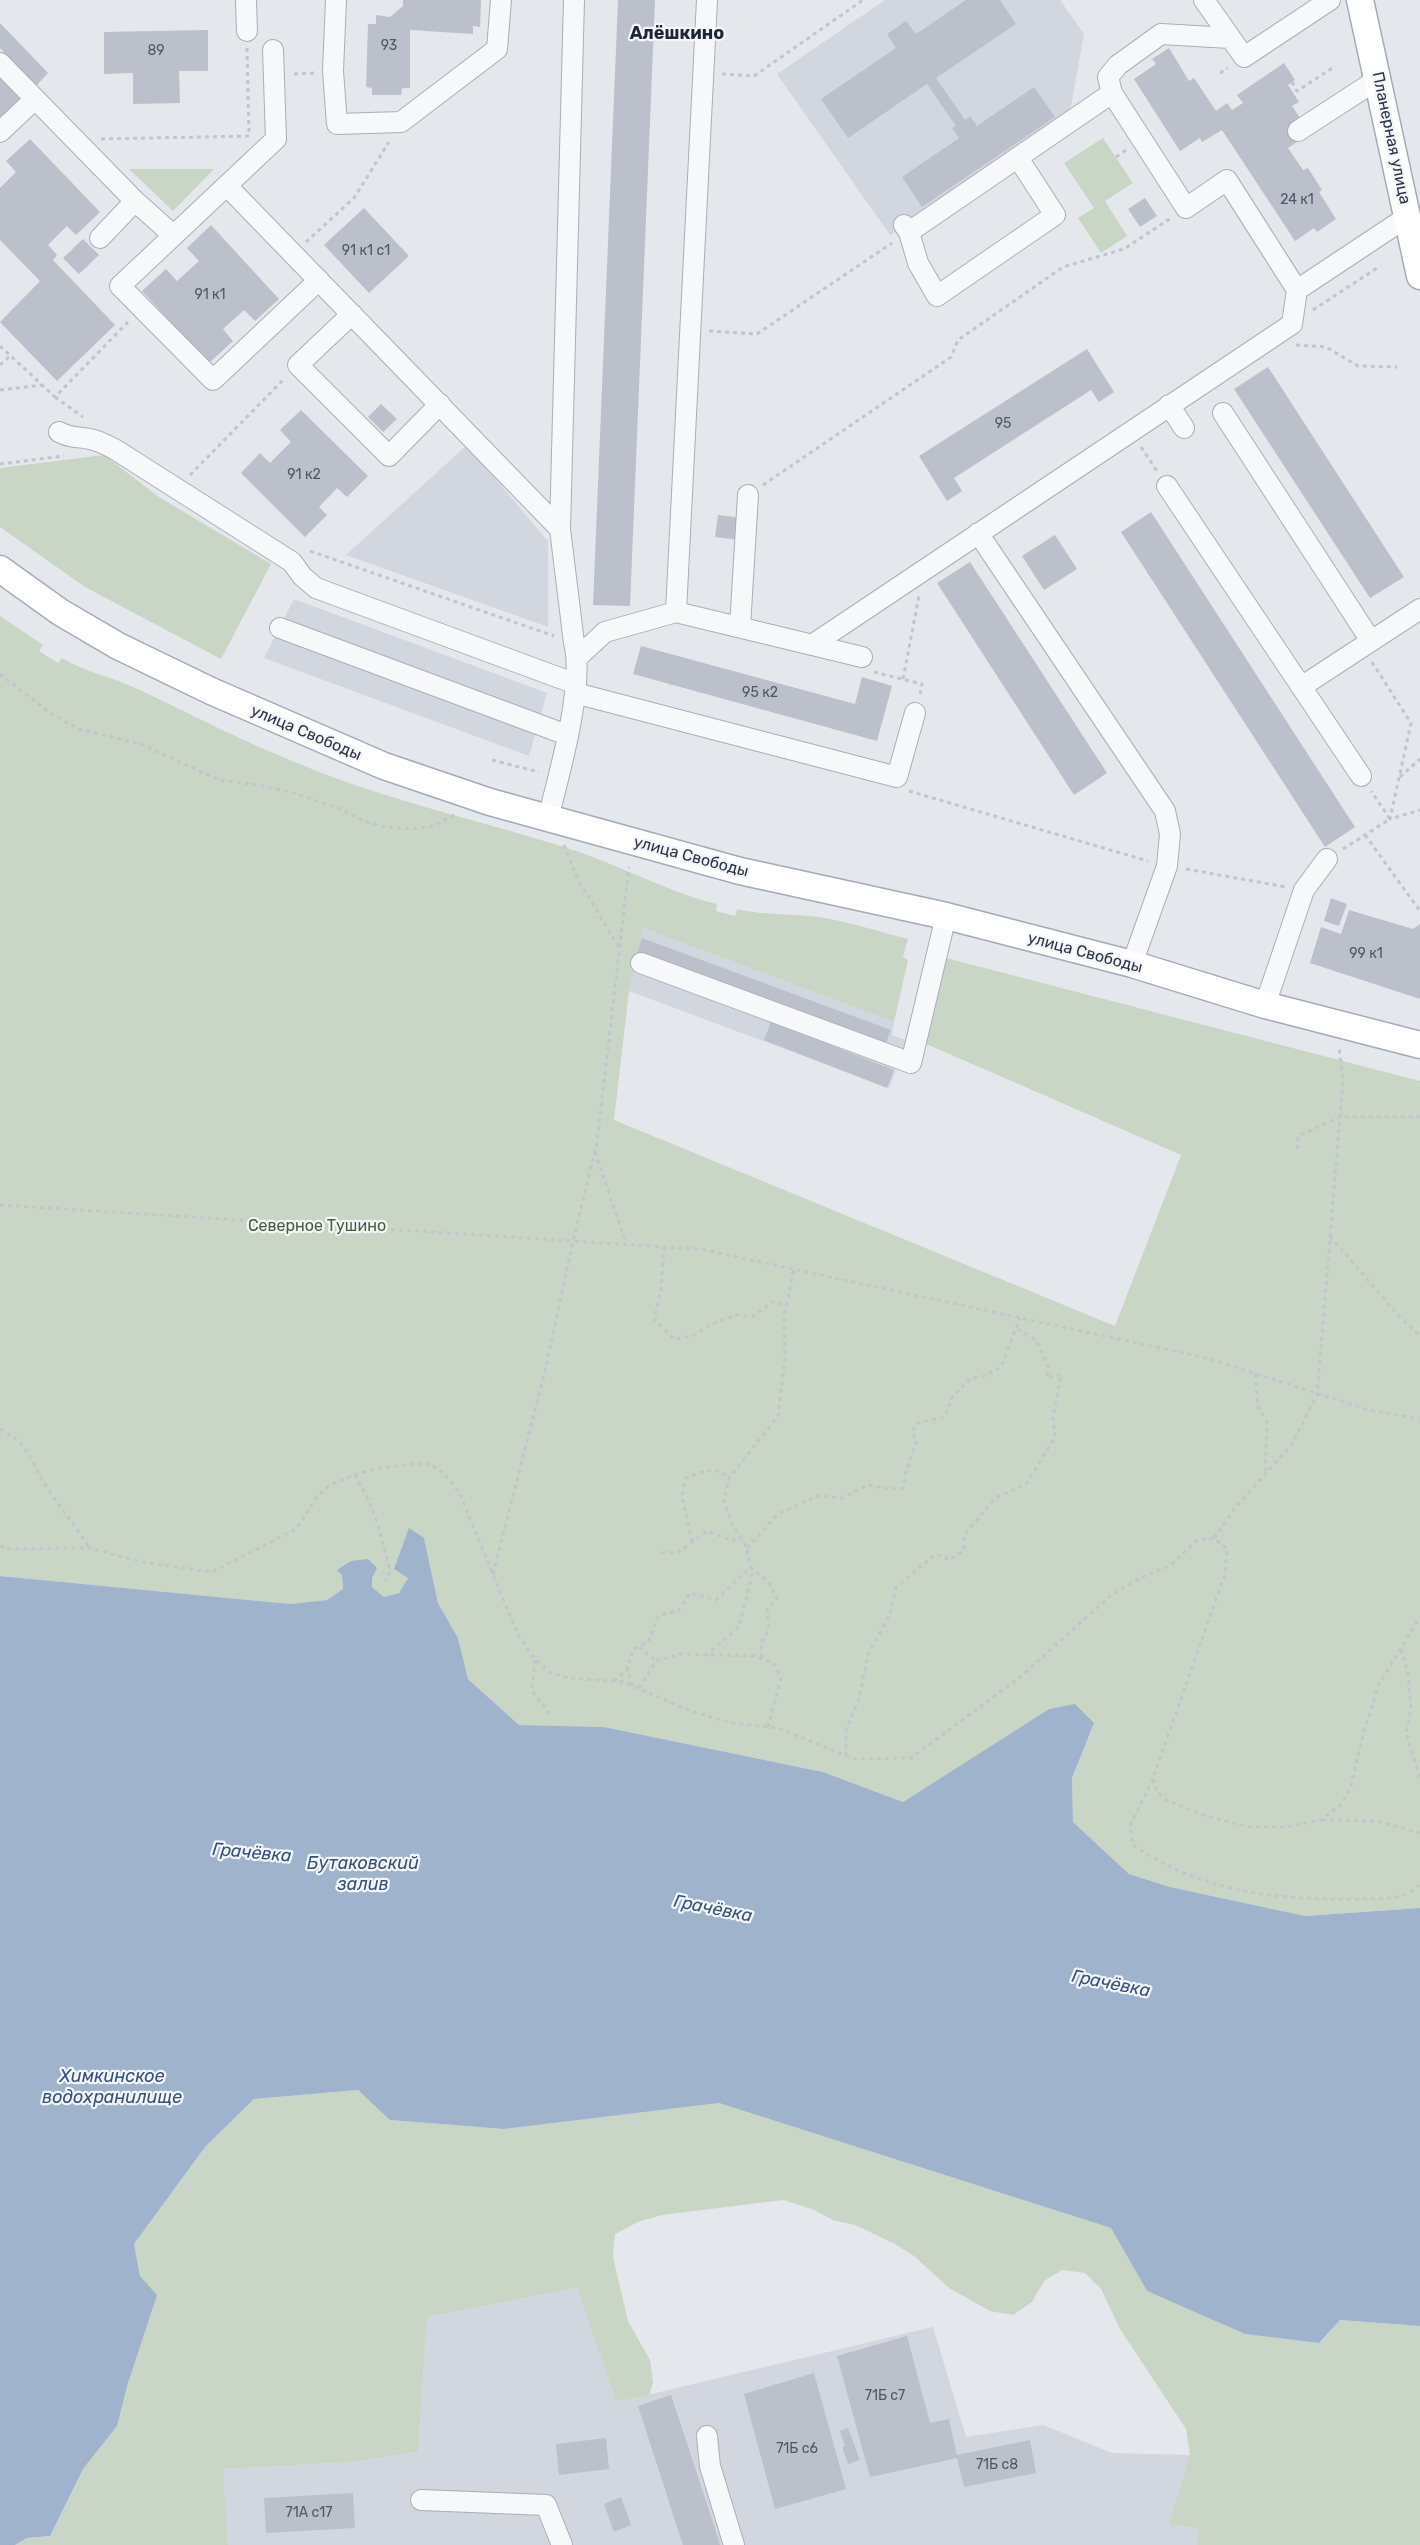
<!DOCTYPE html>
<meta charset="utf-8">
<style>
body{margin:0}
canvas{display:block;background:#e4e7ec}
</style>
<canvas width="1420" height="2545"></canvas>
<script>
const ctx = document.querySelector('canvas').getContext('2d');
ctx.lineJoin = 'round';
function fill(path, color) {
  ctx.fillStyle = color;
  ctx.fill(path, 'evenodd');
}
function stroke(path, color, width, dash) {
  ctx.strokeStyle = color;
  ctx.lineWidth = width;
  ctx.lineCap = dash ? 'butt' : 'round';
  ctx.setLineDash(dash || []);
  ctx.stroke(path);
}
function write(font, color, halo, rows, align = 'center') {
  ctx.font = font + ' Rubik,sans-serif';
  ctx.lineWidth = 4.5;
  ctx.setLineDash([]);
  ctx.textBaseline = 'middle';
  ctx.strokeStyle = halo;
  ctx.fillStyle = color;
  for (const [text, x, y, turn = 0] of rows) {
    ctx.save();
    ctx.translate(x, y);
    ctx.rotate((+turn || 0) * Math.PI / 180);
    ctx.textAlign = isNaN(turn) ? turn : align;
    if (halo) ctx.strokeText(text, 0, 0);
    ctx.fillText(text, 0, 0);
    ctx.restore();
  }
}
const built = new Path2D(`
 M885,0H1060L1084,34L1070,111L890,235L777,74Z
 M467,445L548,541V627L346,555Z
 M294,599L547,693L529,756L264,658Z
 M643,928L894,1022L892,1035L918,1045L898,1063L889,1088L629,991Z
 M577,2288L618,2402L933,2327L966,2437L1043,2425L1112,2453L1190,2455L1420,2545H228L222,2469L351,2462L418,2452L427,2317Z`);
const green = new Path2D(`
 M1103,138L1133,183L1105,201L1127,236L1101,253L1078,218L1094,208L1064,163Z
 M129,169H214L173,211Z
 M104,455L159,497L271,564L221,659L85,587L0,527V468Z
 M0,616L43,645L39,651L58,663L62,658C87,673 116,678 142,691C200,719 257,748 317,771C400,804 488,822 573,850C622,866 667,892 717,904L716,911L735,916L737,909C766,916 795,913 825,918C853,923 880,932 908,939L903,957L908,960L894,1022L643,928L629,991L614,1120L1115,1326L1181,1155L922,1042L946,958L1420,1081V1908L1305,1916L1170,1887L1129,1874L1073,1822L1072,1778L1094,1723L1049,1709L903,1802L823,1772L604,1727L519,1725L468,1679L458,1638L438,1603L424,1538L408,1578L399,1593L384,1597L372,1587V1578L338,1569L342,1575L343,1589L327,1600L290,1604L0,1576Z
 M358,2090L391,2120L504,2129L719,2103L1111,2228L1147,2291L1245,2334L1319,2343L1340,2320L1420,2326V2545H1197L1199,2528L1169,2524L1190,2455L1186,2429L1120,2329L1101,2289L1085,2273L1062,2270L1044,2281L1032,2302L1013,2315L990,2311L949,2288L914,2256L895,2244L855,2225L833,2220L812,2209L783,2200L662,2215L640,2221L615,2234L613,2257L628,2321L650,2360L653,2383L649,2395L617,2402L577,2288L427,2317L418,2452L351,2462L223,2469L228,2545H15L27,2538L50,2536L83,2469L117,2426L128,2383L140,2276L134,2244L205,2147L254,2099Z`);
const water = new Path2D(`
 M409,1528L424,1538L438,1603L458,1638L468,1679L519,1725L604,1727L823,1772L903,1802L1049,1709L1075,1704L1094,1723L1072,1778L1073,1822L1129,1874L1170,1887L1305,1916L1420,1908V2326L1340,2320L1319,2343L1245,2334L1147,2291L1111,2228L719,2103L504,2129L390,2120L358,2090L254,2099L205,2147L134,2244L140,2276L157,2295L128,2383L117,2426L83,2469L50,2536L27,2538L15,2545H0V1576L290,1604L327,1600L343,1589L342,1575L337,1570L351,1561L368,1559L377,1568L372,1578V1587L384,1597L399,1593L408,1578L394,1569Z`);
const building = new Path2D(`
 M403,0H481L480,27L473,26V34L410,30V88H402L401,95H372V88L366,87L368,24H376V15L390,17L403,6Z
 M618,0H655L630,606L593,605Z
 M966,0H1000L1016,24L936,78L965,120L970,116L977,126L1034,87L1055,117L922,207L902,177L959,138L952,128L956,126L927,84L848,138L821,99L896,48L887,34L906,21L916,34Z
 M0,23L48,73L36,86L0,48Z
 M208,30V71H179L180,103L133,104V73L104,74V32Z
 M1169,48L1189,81L1194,78L1216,111L1227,103L1232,110L1243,103L1237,95L1284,63L1295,80L1288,85L1299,102L1292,106L1302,121L1303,138L1288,148L1303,170L1308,168L1322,190L1319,192L1336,219L1317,232L1314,228L1295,241L1222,130L1202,142L1200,138L1180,151L1134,79L1156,64L1152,59Z
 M0,78L20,99L0,120Z
 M30,139L100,212L76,235L67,226L48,245L57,255L53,260L115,325L57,381L0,322L40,281L0,240V188L16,172L6,161Z
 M1145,198L1157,216L1140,227L1128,209Z
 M364,208L409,256L369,293L324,245Z
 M211,225L279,299L255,321L244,310L223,329L233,341L209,363L142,291L166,269L177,281L199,261L187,248Z
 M83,239L99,255L79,274L63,258Z
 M1087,349L1114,392L1099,402L1091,390L954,478L962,491L947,501L919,456Z
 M1268,367L1404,577L1370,598L1234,389Z
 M381,404L397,419L383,432L368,417Z
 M301,410L368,476L347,497L337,488L319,507L327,515L305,537L241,473L260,453L270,463L291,442L280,430Z
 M1151,512L1355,827L1325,847L1121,532Z
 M718,515L743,518L740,540L715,537Z
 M1055,535L1077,569L1044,590L1022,556Z
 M970,562L1107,773L1074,795L937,583Z
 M641,646L855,704L862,677L892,686L877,741L633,674Z
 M1331,898L1347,904L1339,926L1324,921Z
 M1349,910L1413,929L1420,924V999L1310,963L1321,927L1341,934Z
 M642,938L891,1030L885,1045L637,953Z
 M771,1022L894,1070L887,1088L764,1040Z
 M907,2336L930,2423L949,2419L957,2455L1030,2440L1036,2473L964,2487L957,2458L870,2477L837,2356Z
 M814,2373L846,2489L775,2509L744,2394Z
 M671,2395L708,2507L720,2545H683L638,2406Z
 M848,2428L860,2460L848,2464L842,2447L845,2446L840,2431Z
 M606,2438L609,2469L559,2475L556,2444Z
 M353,2493L355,2528L266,2533L264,2498Z
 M621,2497L631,2525L614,2532L604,2504Z`);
const path = new Path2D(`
 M1220,73L1228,68
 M294,74L315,73
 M722,74L754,76L863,0
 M1292,82L1297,91L1334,67
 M101,139L249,136L247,48
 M1116,157L1126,150
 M306,242L354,198L389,142
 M1313,310L1377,268
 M709,331L757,334L892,243
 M1296,345L1326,347L1358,366L1397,367
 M0,346L55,397L128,322
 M0,365L10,356
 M0,390L43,385
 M55,397L83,417
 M1141,447L1157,471
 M0,464L64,456
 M190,475L285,378
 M763,485L951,357L958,340L1063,267L1124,249L1171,218
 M310,551L554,636
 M1372,662L1411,723L1390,819L1420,810
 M874,672L922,684L920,695
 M0,674L50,713L79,729L143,745L219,780L259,785L297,794L343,810L366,822L387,827L411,829L433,826L456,814
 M903,679L919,596
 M670,684L671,685
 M492,760L539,772
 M1400,777L1420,759
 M909,791L1148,861
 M1365,835L1420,911
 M564,845L577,878L620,949
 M1343,849L1390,819L1371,791
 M1186,869L1286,887
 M1297,1149L1298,1136L1340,1117H1420
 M595,1152L626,1243
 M0,1205L700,1249L1207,1358L1369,1410L1420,1419
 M1330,1236L1399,1316L1420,1336
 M664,1247L661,1291L654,1319L674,1339L692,1336L710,1325L736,1315L754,1316L772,1302L786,1305
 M1255,1374L1258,1406L1267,1422L1265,1473
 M0,1429C30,1444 31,1464 48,1489C61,1509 76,1527 89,1547
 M354,1475C373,1502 383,1539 390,1572L385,1580
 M1214,1538L1235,1508L1292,1444L1317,1395L1343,1081L1339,1046
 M692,1542L682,1496L686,1478C703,1472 714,1464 729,1478
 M0,1546L9,1549L89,1548L147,1563L212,1572L296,1529L318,1495L330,1485L354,1475L374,1469L412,1464H430L444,1473L459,1492L518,1635L535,1659L551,1673L569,1678L624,1682L688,1710L731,1723L778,1728L854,1759L911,1758L1019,1678L1109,1597L1140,1578L1171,1565L1197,1540L1214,1538L1227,1549L1225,1574L1153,1778L1156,1791L1166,1800L1203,1815L1248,1827H1285L1321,1820L1342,1804L1351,1786L1363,1735L1378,1686L1420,1617
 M747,1548L778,1514L817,1496L843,1498L867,1485L888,1489L903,1488L906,1471L917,1440L912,1432L917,1423L945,1417L952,1397L971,1378L982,1377L1001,1367L1020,1318
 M661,1553L679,1552L707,1531L733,1541L741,1537
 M493,1574L545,1371L573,1241L597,1142L629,867
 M639,1647L656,1661
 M1401,1649L1408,1673L1411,1709L1406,1733L1420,1779
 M705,1656L739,1627L752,1575L747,1548L732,1524L724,1501L729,1478L778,1416L785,1359L784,1316L794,1269
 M535,1660L532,1691L551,1715
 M614,1681L627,1670
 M633,1686L627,1670L633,1649L648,1642L659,1615L678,1611L690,1593L716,1600L751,1567L770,1584L777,1599L767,1608L769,1630L761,1642L762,1658
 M639,1688L656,1661L680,1654L753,1656L773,1662L781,1678L768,1727
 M846,1756V1730L859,1699L868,1655L890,1614L896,1587L936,1554L950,1560L964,1550V1535L995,1498L1026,1484L1055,1437L1053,1418L1061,1374L1047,1378L1048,1366L1036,1340L1016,1328
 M1153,1779L1130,1826L1133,1845C1202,1892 1274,1900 1356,1899C1378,1898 1404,1902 1420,1884
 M1322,1820L1376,1821L1420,1833`);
const minor = new Path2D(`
 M246,0L247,31
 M336,0L333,71L337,124L401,122L497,49L501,0
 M1204,0L1244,57L1330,0
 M273,50L276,139L120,286L213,380L319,280
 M0,63L135,201L173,235
 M1298,131L1378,79
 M0,132L35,99
 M227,186L560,529
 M904,225L909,232L1112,93
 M909,232L918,263L937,296L1055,215L1018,158
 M100,238L135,201
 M1297,290L1407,217
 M352,314L298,365L389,456L440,404
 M1169,405L1184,428
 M1223,413L1371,641
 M59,432C72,439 76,436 90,439C100,441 107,445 116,450L292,562L302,576L316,588L576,684
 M1167,486L1361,776
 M978,533L1165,811L1170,834L1167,866L1132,964
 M676,612L707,0
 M740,627L748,495
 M280,628L567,735
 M812,645L1292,324L1297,290L1227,180L1186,208L1112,93L1108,77L1118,65L1161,34L1230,38
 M578,657L605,632L676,612L862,657
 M1301,687L1420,609
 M575,693L897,777L915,713
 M548,818C559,775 585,684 574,643L560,529L574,0
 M641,963L911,1063L946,916
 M1265,1005L1304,890L1327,859
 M707,2436L710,2466L734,2545
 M421,2500L546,2505L562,2545`);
const major = new Path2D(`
 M1360,0L1420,276
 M0,569L60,612L118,646L211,691L384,766L490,802L740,871L946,916L1132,964L1265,1005L1420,1045`);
const numberNames = [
 ["93",389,46],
 ["89",156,51],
 ["24 к1",1297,200],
 ["91 к1 с1",366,251],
 ["91 к1",210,295],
 ["95",1003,424],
 ["91 к2",304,475],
 ["95 к2",760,693],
 ["99 к1",1366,954],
 ["71Б с7",885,2396],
 ["71Б с6",797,2449],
 ["71Б с8",997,2465],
 ["71А с17",309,2513]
];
const streetNames = [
 ["Планерная улица",1391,138,78],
 ["улица Свободы",306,733,23],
 ["улица Свободы",691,857,15],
 ["улица Свободы",1085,953,15]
];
const parkNames = [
 ["Северное Тушино",317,1226]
];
const neighbourhoodNames = [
 ["Алёшкино",677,34]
];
const waterNames = [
 ["Грачёвка",252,1853,5],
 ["Бутаковский",363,1864],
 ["залив",363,1885],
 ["Грачёвка",713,1909,11],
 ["Грачёвка",1111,1984,11],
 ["Химкинское",112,2077],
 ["водохранилище",112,2098]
];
fill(built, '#d2d6de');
fill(green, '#c9d6c5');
fill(water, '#9fb4cc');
fill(building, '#bbc0ca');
stroke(minor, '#a9aeb7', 22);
stroke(major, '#a3abb8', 29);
stroke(path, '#c2c5cb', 3, [4, 4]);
stroke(minor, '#f7f8fa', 20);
stroke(major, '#fff', 26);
write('14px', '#4f5766', null, numberNames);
write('16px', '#2b3445', '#f4f6f9', streetNames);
write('16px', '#3f6138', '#f4f6f9', parkNames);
write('bold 18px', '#1d2536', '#f4f6f9', neighbourhoodNames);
write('italic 18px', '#34527a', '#f4f6f9', waterNames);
</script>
